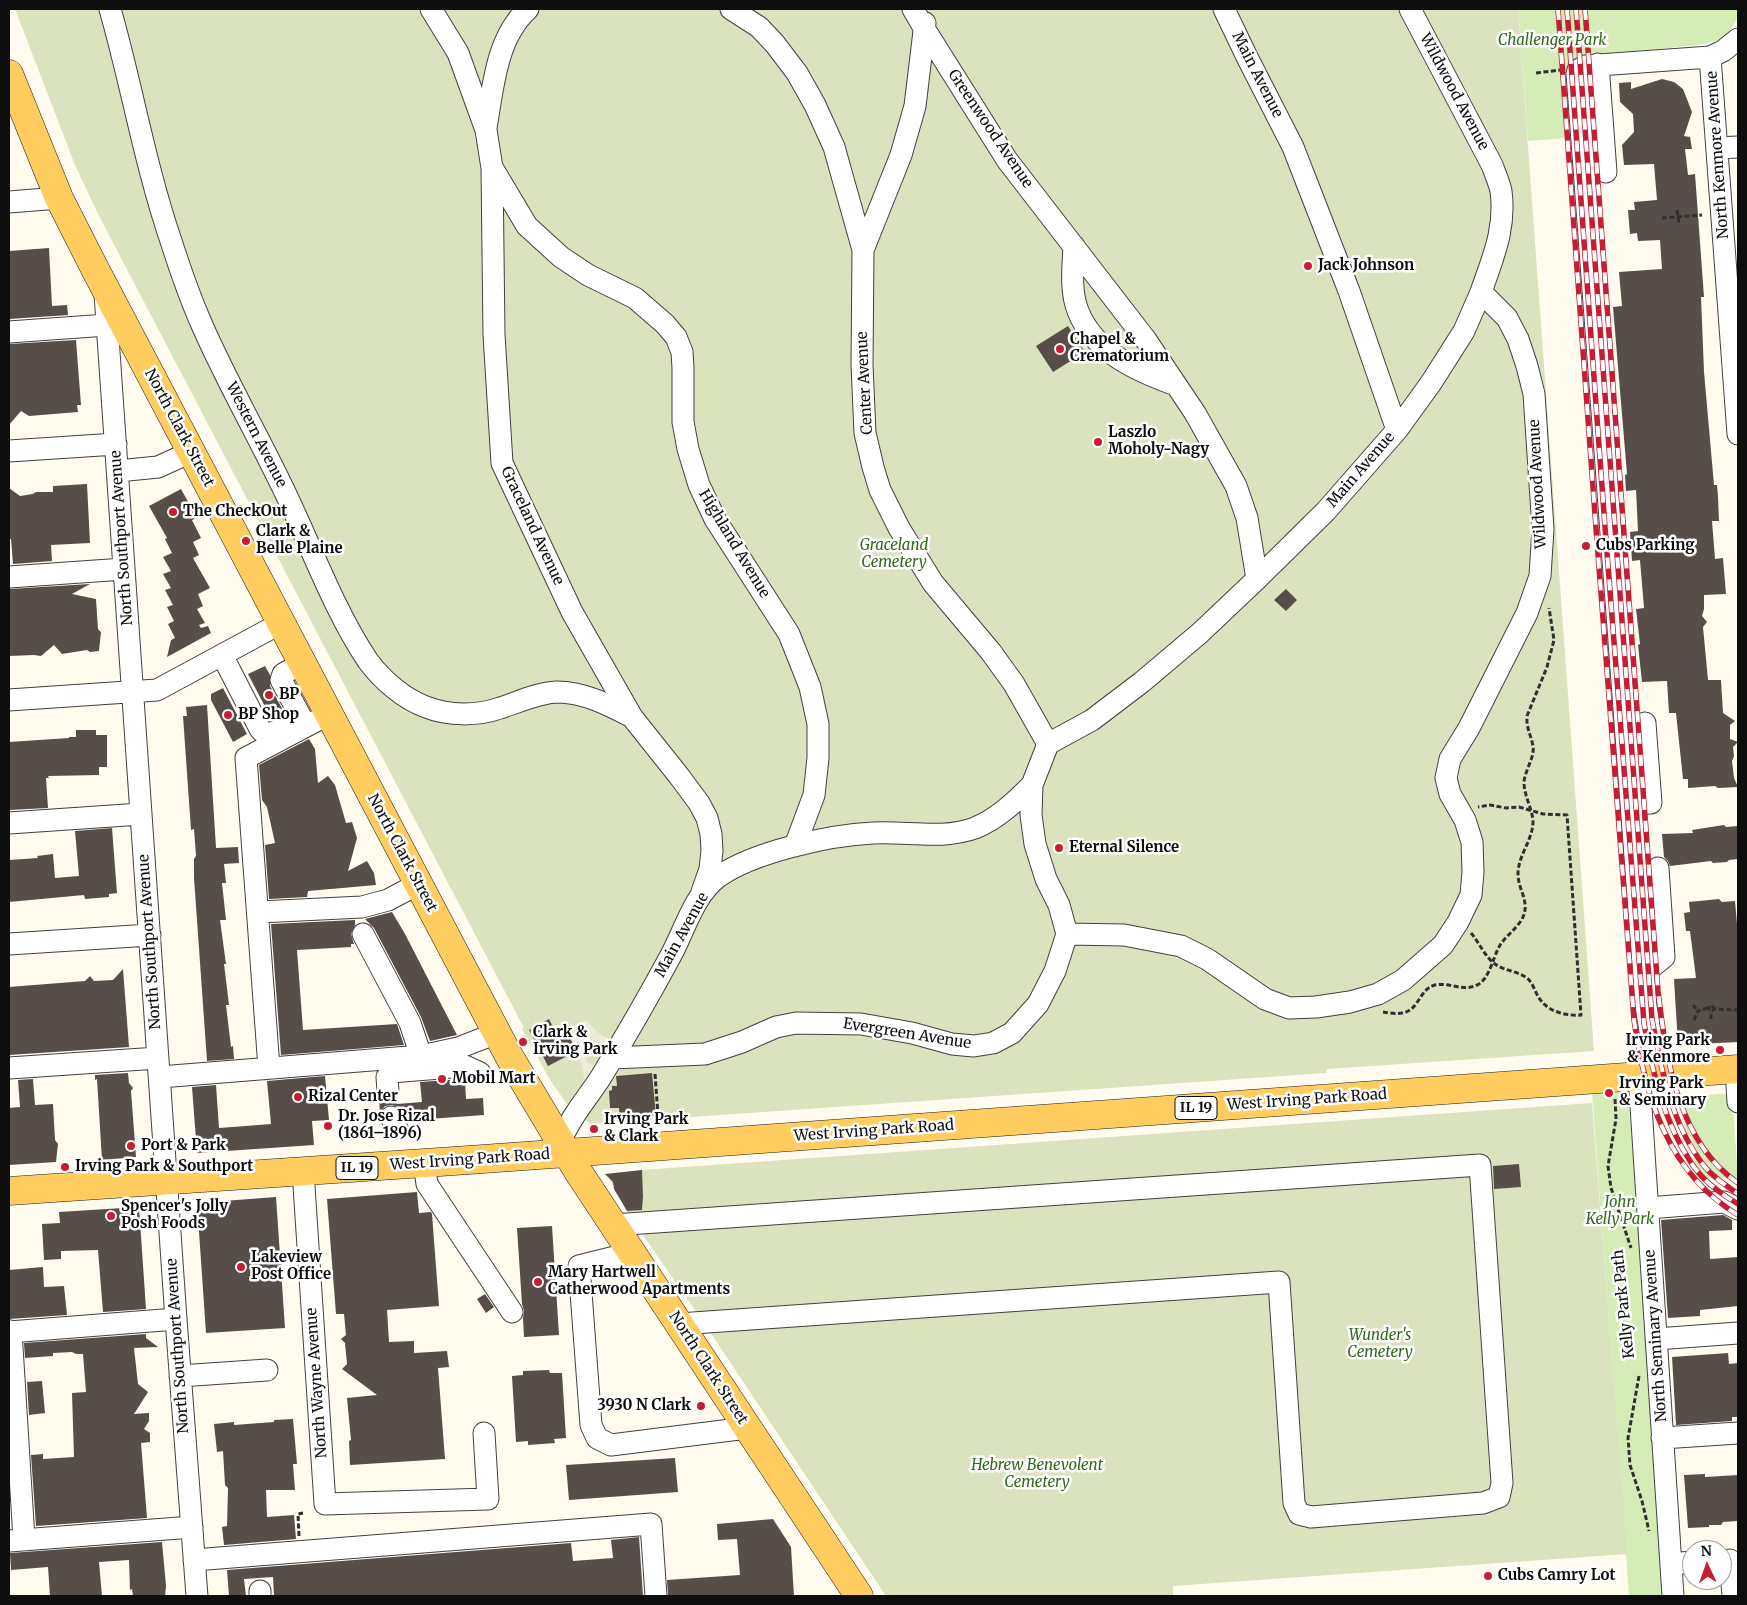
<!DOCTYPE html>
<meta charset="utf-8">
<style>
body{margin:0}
#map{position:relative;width:1747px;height:1605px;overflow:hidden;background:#fffbef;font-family:Merriweather,serif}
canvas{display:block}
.frame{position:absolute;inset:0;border:10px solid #0e0e0e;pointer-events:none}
.north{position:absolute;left:1682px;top:1540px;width:50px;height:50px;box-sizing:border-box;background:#fff;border:1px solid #9f9f9f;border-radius:50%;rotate:357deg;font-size:14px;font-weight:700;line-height:20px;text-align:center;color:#0e0e0e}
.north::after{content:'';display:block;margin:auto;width:18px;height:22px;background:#c71d32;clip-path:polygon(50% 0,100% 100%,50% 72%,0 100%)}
</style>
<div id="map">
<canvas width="1747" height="1605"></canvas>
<div class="frame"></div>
<div class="north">N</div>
</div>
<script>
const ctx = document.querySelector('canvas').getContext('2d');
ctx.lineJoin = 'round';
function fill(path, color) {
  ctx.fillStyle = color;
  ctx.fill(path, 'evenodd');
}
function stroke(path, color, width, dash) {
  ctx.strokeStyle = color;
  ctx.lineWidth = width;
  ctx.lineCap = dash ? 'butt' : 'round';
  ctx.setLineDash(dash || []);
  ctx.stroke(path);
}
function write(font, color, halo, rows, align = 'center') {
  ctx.font = font + ' Merriweather,serif';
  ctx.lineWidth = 5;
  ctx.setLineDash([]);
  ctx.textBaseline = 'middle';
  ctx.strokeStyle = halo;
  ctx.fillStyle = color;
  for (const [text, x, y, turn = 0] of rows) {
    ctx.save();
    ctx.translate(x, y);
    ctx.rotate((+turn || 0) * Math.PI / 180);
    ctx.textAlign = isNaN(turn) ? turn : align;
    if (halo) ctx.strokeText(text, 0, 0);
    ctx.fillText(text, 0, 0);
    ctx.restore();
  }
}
const green = new Path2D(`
 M1518,9H1738C1738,23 1729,36 1715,41C1700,46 1684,46 1669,48C1645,50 1620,52 1596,54L1585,55L1580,58L1582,137L1528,141Z
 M1623,1090L1626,1092L1628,1097L1638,1201L1666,1596H1629L1592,1093Z
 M1732,1093L1738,1177L1696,1179L1692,1138L1685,1133L1682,1097Z`);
const cemetery = new Path2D(`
 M15,9H1518L1594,1051L1327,1069L1326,1073L590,1124L567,1104L550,1080L522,1029L524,1028L99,216L75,165Z
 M1592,1103L1627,1554L1173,1586V1596H886L704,1323L629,1215L610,1180V1176L642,1170Z`);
const plaza = new Path2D(`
 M586,1020L597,1032L614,1042L585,1085L582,1065L566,1031ZM589,1042L596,1044L599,1052L598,1061L593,1065L587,1062L582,1052L585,1044Z`);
const building = new Path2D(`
 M1662,79L1674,82L1683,89L1692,112L1684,136L1690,137L1692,149H1685L1688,175L1695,174L1704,297H1701L1704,372L1714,485H1717L1718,497L1719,521H1712L1715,559L1723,558L1726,594L1704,595V609L1702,616L1707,622L1703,627L1708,680H1721L1723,713L1735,721L1730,725V739L1738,742L1733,747L1734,756L1732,761L1734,778L1738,787L1718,788L1715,786L1688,788V779H1683L1676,713H1669L1667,681L1642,682L1638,645L1640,644L1636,609L1644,608L1640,560L1632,561L1630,532L1638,531L1636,490L1626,491L1625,475L1627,474L1613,307L1622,306L1619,272L1662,269L1660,240L1638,241L1637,233L1630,234L1628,210H1635L1634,202L1657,200L1654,164L1624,165L1622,145L1634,132L1633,114L1620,102L1619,83L1631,82V89Z
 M49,248L52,306L67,305L68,315L9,319V251Z
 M1068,326L1085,352L1053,372L1036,346Z
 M76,340L81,405H77L78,412L29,416L21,411L9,425V344Z
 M87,484L90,543L51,545L52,561L13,564L11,539H9V488L20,496L33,494L36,492H53V486Z
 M181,489L197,518L192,520L201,538L193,542L199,555L193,558L210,588L198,594L203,606L197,609L205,623L199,625L201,628L208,626L211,633L167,657L171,640L175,638L168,624L174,621L167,607L173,605L165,590L171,588L163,574L171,571L163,557L172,553L165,539L167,538L149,506Z
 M90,584L72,594L96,599L98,629L101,632L99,651L90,652L87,650L62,654L54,645L41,656L34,655L9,656V589Z
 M1286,589L1297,600L1286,611L1274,600Z
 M265,666L270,675V686L285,714L272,720L248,674Z
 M223,688L247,734L233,742L211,700V694Z
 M207,705L216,848L238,847L239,863L224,864L226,883H222L226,920H220L226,964H224L229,1005H226L231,1047L233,1046L234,1059L207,1061L194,878V859L196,856L194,829L191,830L183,716H187L186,707Z
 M76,730H96V735H107V767H99V775L48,776L49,778H46L48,808L9,810V742L69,738V737H76Z
 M309,739L315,749L318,783L328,776L335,785L346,823L352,822L357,838L348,871L367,861L374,873L376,885L308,891L307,897L269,899L265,845L275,843L267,807L262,800L259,765Z
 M1724,825L1726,827L1738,826V859L1729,860L1727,862L1713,863L1711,861L1670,866L1668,861L1664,857L1662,834L1693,833L1692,830Z
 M112,828L117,893L109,894V897L85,899L84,895L9,902V860L38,858L37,856L53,854L55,878L79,876L75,831Z
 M1719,899L1722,902L1735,901L1738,935V1042L1678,1045L1674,979L1696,978L1690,931H1686L1684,913L1690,912L1689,902Z
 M392,912L405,934L457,1035L430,1041L421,1017L374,928L365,919Z
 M355,920V925L351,934L354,944H351V947L297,950L303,1030L397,1024L404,1045L281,1055L271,924Z
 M123,969L129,1047L9,1055V987L85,981L90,976L94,981L113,980Z
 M549,1019L557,1035L566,1031L577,1051L548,1066L529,1030Z
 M128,1073L129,1083L133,1088L131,1091L136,1157L102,1160L97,1079L95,1080V1075Z
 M652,1073L656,1116L620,1120L619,1108H610L609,1091L612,1090V1086H617L616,1076Z
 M325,1076L329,1120L312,1121L314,1145L197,1153L192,1087L216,1085L219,1128L271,1124L267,1081Z
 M33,1079L35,1105L53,1104L55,1140L58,1144L56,1162L9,1165V1108L20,1107L18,1080Z
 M463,1079L465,1080L466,1099L483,1098L484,1115L415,1120V1115L405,1116L398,1107L392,1105L385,1106L380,1112L379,1099L383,1102L388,1103L397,1100V1104L422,1102L420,1082Z
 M1519,1164L1521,1187L1494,1189L1493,1166Z
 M642,1170L643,1196L642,1210L627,1211L614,1189L613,1182L605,1174Z
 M417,1192L419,1213L431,1212L432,1214L439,1306L387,1310L389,1342L414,1341V1353L447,1351L449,1367L438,1368L445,1459L350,1465L349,1441L351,1440L347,1398L377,1395L342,1369L347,1364L345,1343L341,1339L346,1335L344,1314H336L327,1199Z
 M276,1197L285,1328L206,1333L197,1203Z
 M139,1207L146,1309L103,1312L98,1250L61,1251V1259L44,1260L42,1224L60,1223L59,1212Z
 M1723,1215L1732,1220V1230L1709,1231L1710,1259L1738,1257V1306L1700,1310V1316L1668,1318L1661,1220Z
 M552,1226L559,1335L524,1337L523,1318L524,1311L522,1304L517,1228Z
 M43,1267L44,1287L64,1286L67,1315L9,1319V1270Z
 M485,1294L494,1307L486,1313L477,1299Z
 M146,1334V1338L158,1347L134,1348L138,1384L148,1392L134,1414L149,1413V1421L144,1429L150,1433V1442L141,1443L147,1518L36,1526L31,1455L43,1454V1459L74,1457L72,1393L86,1392L83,1354H76L72,1352L53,1353V1356L25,1358L24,1343Z
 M1728,1353L1729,1364L1738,1363V1417H1732V1421L1676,1425L1672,1357Z
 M549,1370L550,1373H562L566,1438L554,1439L555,1443L528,1445V1441L516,1442L512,1376L523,1375V1371Z
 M42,1381L45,1413L29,1415L27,1382Z
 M293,1419L297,1464H293L295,1490H266L267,1517L294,1515L296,1539L224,1545L222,1527L227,1526L228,1488L225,1485L223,1451L217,1452L214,1424L234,1422V1425L274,1422V1420Z
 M675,1458L678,1492L569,1500L566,1465Z
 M1705,1474V1477L1738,1475V1521L1723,1522L1721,1525H1709V1527L1688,1528L1684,1475Z
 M773,1519L791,1547L794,1596H668L667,1580L740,1575L737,1539L718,1540L717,1524Z
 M639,1537L643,1596H274L273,1577L244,1579L246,1596H229L227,1570L571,1543L573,1561L613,1558L611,1540Z
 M162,1542L166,1586L165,1596H133L132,1589L130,1590L129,1560L99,1562L102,1596H50L48,1567L11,1570L10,1553Z`);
const path = new Path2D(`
 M1536,73L1560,70
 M1677,210L1679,225
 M1662,218L1702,215
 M1471,933C1479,942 1485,957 1495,964C1504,971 1518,971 1527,978C1533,983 1535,992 1539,998C1548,1012 1566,1016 1581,1015L1567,815L1543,814L1519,807L1506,808L1490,805L1478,807
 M1693,1005L1698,1011
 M1715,1009L1711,1005L1708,1008L1711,1011L1715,1009L1738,1010
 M1383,1012C1389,1013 1396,1014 1402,1013C1419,1011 1419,989 1435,985C1449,982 1463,992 1477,985C1489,980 1493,958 1499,947C1505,936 1518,928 1523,917C1530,901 1518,890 1518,874C1518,856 1532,841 1533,823C1533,809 1524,797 1524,782C1525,770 1535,757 1533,746C1531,735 1526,728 1527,716L1547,667L1554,640L1549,608
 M1711,1019V1011
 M1694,1020L1698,1011L1708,1008
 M655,1074L658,1115
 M1615,1099L1616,1119L1608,1166L1611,1188L1631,1248
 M1639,1376L1628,1438L1630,1465L1642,1501L1649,1531
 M299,1536L298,1514L303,1513`);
const minor = new Path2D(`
 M110,9C132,86 145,165 171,241C180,269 190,298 202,325C226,380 256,432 282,486C310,543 333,609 368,661C382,680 404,699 426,707C449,716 477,716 500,708C519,702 537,693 557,692C584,692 609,705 632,717
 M431,9L458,53L486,130L492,168L494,335L502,463L572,612L632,717L679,776L699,803L707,818L711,834L712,851L710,869L702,892
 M731,9L759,27L775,44L797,73L815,105L834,147L863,250L862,365L865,433L873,467L880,490L899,528L933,583L991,652L1014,684L1048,744
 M913,9L924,28L1007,160L1146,340L1195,413L1236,486L1247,518L1257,579
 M1710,57L1738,434
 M1598,64L1606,172
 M486,128C493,88 496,38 528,9
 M1717,148L1738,147
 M493,169L527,226L561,257L588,275L635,298L665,324L676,337L682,352L683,368V422L688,449L699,485L715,519L789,634L810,687L818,724V758L814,795L795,846
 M9,202L59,198
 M1074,246C1073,267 1070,291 1078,311C1094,352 1137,371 1176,385
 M863,250L901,155L915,106L925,23
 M105,294L176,1319L197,1596
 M9,332L107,325
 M1397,430L1431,383L1464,331L1481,292
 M9,451L116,444
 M118,471L158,467L191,452
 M9,577L124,569
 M222,655L260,729L265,734L275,732L290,725
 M9,700L157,690L281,623
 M302,719L281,680L283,674L302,663
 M1048,744L1092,720L1142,682L1200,633L1257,579L1326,511L1397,430L1349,291L1293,147L1247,57L1224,9
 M1631,804L1651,803L1645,723
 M9,823L141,814
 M259,912L362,907L388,900L418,884
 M363,934L410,1023L421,1056L458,1048L497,1033
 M1067,934L1124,935L1181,946L1207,959L1265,999L1289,1008L1316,1007L1350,1002L1378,994L1403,980L1443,945L1458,922L1471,895L1473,872L1472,842L1465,820L1450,794L1446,778L1450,759L1469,728L1527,613L1540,576L1543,529L1534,394L1527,366L1518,339L1507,318L1481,292C1493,257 1506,229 1501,191C1499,182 1495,173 1492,165L1410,9
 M9,944L150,935
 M1643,974L1664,957L1658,868
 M612,1058L705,1054L742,1042L776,1027L796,1023L861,1024L912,1033L952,1044L974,1046L993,1043L1012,1033L1038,1004L1055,971L1067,934L1059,905L1046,879L1035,844L1031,815L1032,785L1048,744
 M9,1068L158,1058
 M269,1068L246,758L329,714
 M1736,1069L1738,1102
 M1658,1075L1653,1051L1646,1006L1577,74L1578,70L1585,66L1710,57L1723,51L1738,39
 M1639,1076L1673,1596
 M160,1077L421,1056
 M388,1091L387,1077L391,1072L465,1066L480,1073
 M391,1117L397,1128
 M554,1152C561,1139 568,1125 576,1113C585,1099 596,1086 604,1072C627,1034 649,996 670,957C685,930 693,896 718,877C753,852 830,835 873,833C907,831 942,840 975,828C997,819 1015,802 1032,785
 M424,1163L427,1184L512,1312
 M303,1171L325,1504L488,1499L484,1433
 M1648,1208L1724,1202L1738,1209
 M613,1225L1480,1165L1502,1483L1499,1497L1483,1503L1311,1517L1299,1514L1294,1503L1279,1282L679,1324
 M631,1253L579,1266L591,1425L597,1438L611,1445L747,1428
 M11,1331L24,1539
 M9,1332L176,1319
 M1656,1339L1738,1333
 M180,1376L267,1370
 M1662,1438L1738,1433
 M9,1541L192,1527
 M194,1560L651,1524L656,1596
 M1730,1560L1733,1596
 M1671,1564L1692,1562
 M260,1591V1596`);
const major = new Path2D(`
 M9,74L59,198L95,269L509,1056L579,1173L859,1596
 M9,1191L469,1160L1738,1069`);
const rail = new Path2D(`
 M1558,9L1596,528L1634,1020C1645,1097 1668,1173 1738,1215
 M1567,9L1605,527L1644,1023C1652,1071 1664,1123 1692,1164C1703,1181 1721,1194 1738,1204
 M1576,9L1652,1019C1661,1070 1672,1126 1705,1167C1714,1178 1727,1186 1738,1194
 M1585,9L1658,991C1666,1059 1678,1142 1738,1183`);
const markers = [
 [1308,266,5,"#c71d32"],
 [1060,349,5,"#c71d32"],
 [1098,442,5,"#c71d32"],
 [173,512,5,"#c71d32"],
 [246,541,5,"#c71d32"],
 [1586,546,5,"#c71d32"],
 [269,695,5,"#c71d32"],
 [228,715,5,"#c71d32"],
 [1059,848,5,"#c71d32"],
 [523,1042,5,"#c71d32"],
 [1720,1050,5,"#c71d32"],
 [442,1079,5,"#c71d32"],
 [1609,1093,5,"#c71d32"],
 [298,1097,5,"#c71d32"],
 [328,1126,5,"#c71d32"],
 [594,1129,5,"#c71d32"],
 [131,1146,5,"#c71d32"],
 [65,1167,5,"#c71d32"],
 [111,1216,5,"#c71d32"],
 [241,1267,5,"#c71d32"],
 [538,1282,5,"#c71d32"],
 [701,1406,5,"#c71d32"],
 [1488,1576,5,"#c71d32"]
];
const shields = [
 [1196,1108,42],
 [357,1168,42]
];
const shieldNames = [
 ["IL 19",1196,1108],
 ["IL 19",357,1168]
];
const parkNames = [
 ["Challenger Park",1552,41],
 ["Graceland",894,546],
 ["Cemetery",894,563],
 ["John",1620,1203],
 ["Kelly Park",1620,1220],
 ["Wunder's",1380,1336],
 ["Cemetery",1380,1353],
 ["Hebrew Benevolent",1037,1466],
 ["Cemetery",1037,1483]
];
const streetNames = [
 ["Main Avenue",1257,75,63],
 ["Wildwood Avenue",1454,92,62],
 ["Greenwood Avenue",990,129,56],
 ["North Kenmore Avenue",1718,155,-94],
 ["Center Avenue",865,383,-93],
 ["North Clark Street",179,428,62],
 ["Western Avenue",256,435,63],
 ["Main Avenue",1361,470,-49],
 ["Wildwood Avenue",1538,484,-93],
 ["Graceland Avenue",532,526,65],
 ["North Southport Avenue",122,538,-94],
 ["Highland Avenue",734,544,59],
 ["North Clark Street",402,853,62],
 ["Main Avenue",682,935,-61],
 ["North Southport Avenue",150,942,-94],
 ["Evergreen Avenue",907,1034,9],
 ["West Irving Park Road",1307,1100,-4],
 ["West Irving Park Road",874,1131,-4],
 ["West Irving Park Road",470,1160,-4],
 ["Kelly Park Path",1624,1304,-96],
 ["North Seminary Avenue",1656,1336,-94],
 ["North Southport Avenue",178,1346,-94],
 ["North Clark Street",708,1368,57],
 ["North Wayne Avenue",317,1383,-94]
];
const poiNames = [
 ["Jack Johnson",1318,266],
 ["Chapel &",1070,340],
 ["Crematorium",1070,357],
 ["Laszlo",1108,433],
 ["Moholy-Nagy",1108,450],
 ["The CheckOut",183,512],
 ["Clark &",256,532],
 ["Belle Plaine",256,549],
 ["Cubs Parking",1596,546],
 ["BP",279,695],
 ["BP Shop",238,715],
 ["Eternal Silence",1069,848],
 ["Clark &",533,1033],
 ["Irving Park",533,1050],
 ["Irving Park",1710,1041,"right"],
 ["& Kenmore",1710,1058,"right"],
 ["Mobil Mart",452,1079],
 ["Irving Park",1619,1084],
 ["& Seminary",1619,1101],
 ["Rizal Center",308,1097],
 ["Dr. Jose Rizal",338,1117],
 ["(1861–1896)",338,1134],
 ["Irving Park",604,1120],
 ["& Clark",604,1137],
 ["Port & Park",141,1146],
 ["Irving Park & Southport",75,1167],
 ["Spencer's Jolly",121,1207],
 ["Posh Foods",121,1224],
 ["Lakeview",251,1258],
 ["Post Office",251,1275],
 ["Mary Hartwell",548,1273],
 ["Catherwood Apartments",548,1290],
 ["3930 N Clark",691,1406,"right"],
 ["Cubs Camry Lot",1498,1576]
];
fill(green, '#d6ecb6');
fill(cemetery, '#dae3be');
fill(plaza, '#f0eadd');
fill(building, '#574e4a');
stroke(minor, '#414141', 23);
stroke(major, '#1f1f1f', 29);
stroke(path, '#303030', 3, [5, 2.5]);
stroke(minor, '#fff', 21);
stroke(major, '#ffcc5f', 28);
stroke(rail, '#c71d32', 5.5);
stroke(rail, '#fff', 4, [11]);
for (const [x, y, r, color] of markers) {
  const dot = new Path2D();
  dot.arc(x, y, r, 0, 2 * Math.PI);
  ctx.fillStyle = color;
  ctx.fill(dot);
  stroke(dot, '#fff', 2);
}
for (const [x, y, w] of shields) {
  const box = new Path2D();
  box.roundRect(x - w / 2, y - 11.5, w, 23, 4);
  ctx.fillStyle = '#fff';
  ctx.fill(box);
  stroke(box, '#0e0e0e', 1);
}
write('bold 14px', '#0e0e0e', null, shieldNames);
write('italic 15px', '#306a1a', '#fff', parkNames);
write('15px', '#0e0e0e', '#fff', streetNames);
write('bold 15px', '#0e0e0e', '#fff', poiNames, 'left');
</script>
